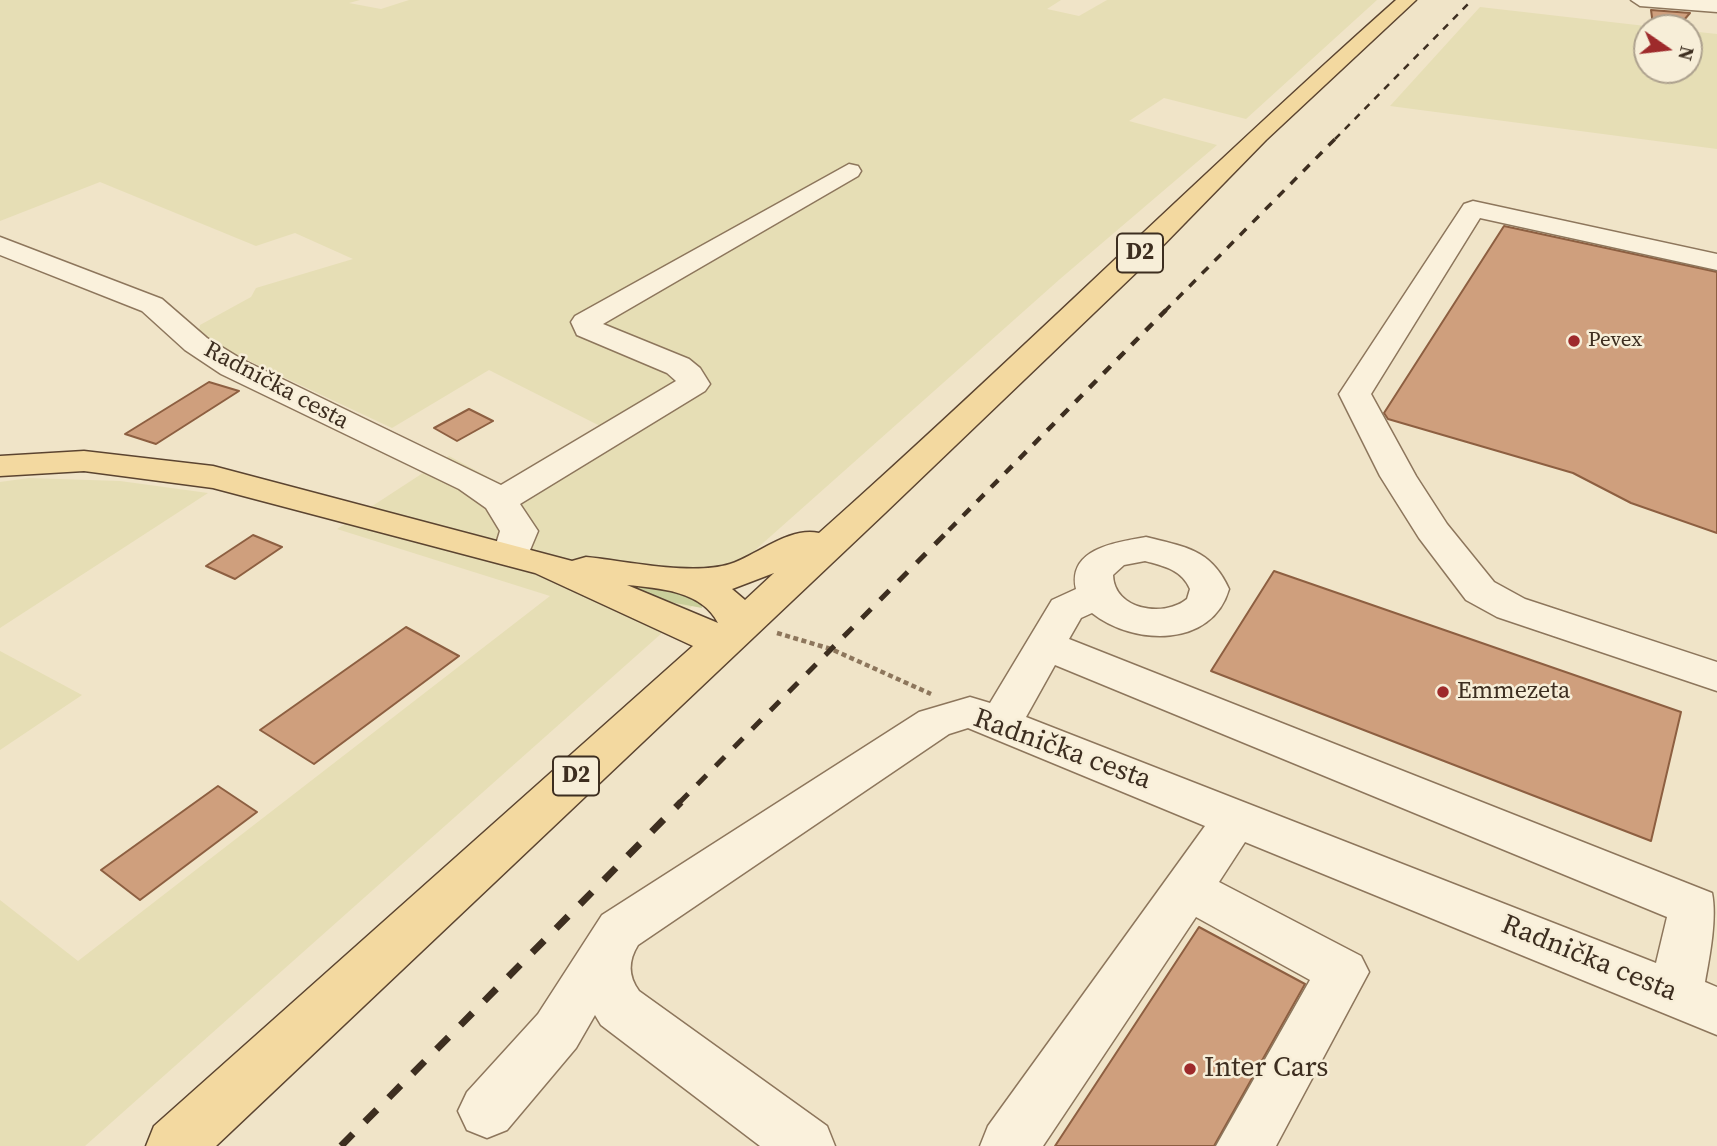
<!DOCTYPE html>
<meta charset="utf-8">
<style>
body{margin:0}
#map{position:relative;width:1717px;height:1146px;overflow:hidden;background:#f0e4c8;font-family:"Source Serif 4",serif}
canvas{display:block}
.north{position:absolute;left:1633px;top:14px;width:70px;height:70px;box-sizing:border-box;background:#f7eed8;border:2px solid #ada18e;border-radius:50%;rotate:104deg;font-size:19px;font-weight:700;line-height:28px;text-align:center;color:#3d2e20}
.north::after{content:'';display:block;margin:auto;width:24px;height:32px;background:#9e2a2b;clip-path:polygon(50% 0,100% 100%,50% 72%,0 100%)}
</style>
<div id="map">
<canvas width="1717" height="1146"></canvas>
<div class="north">N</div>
</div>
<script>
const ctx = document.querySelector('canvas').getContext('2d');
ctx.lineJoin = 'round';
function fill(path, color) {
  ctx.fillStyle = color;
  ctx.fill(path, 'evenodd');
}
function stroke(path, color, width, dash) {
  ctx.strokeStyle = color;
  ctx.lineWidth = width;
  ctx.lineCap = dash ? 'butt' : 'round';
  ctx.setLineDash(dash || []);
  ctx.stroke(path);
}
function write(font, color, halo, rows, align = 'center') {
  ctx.font = font + ' "Source Serif 4",serif';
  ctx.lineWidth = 5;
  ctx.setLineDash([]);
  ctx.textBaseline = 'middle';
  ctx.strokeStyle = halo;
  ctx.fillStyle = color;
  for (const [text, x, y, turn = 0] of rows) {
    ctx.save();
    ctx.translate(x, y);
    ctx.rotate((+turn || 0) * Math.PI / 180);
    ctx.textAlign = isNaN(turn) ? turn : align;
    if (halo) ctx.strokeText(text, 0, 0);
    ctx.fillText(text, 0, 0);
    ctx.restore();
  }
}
const farmland = new Path2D(`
 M0,0H360L349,3L381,9L409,0H1061L1047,9L1079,16L1107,0H1377L1246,119L1164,98L1129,121L1217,145L1060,279L85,1146H0V900L78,961L550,596L337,529L449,456L507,487L610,431L489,370L392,428L198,337L200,325L251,297L256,288L353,259L295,233L256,246L100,182L0,221Z
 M1480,7L1663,28H1647V70H1689V31L1717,34V149L1390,106Z
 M29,478L120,481L208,493L0,628V482Z
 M0,651L82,695L0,750Z`);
const green = new Path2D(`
 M624,581L650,584L701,600L702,608L670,602L624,585Z`);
const building = new Path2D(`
 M1651,10L1690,13L1678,27L1653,25Z
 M1504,226L1717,272V533L1631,503L1573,473L1388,419L1384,413Z
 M209,382L239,391L156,444L125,434Z
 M469,409L493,421L457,441L434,428Z
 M253,535L282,547L235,579L206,566Z
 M1274,571L1681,712L1651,841L1211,671Z
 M406,627L459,656L314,764L260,730Z
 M218,786L257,812L140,900L101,870Z
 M1199,927L1305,984L1214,1146H1055Z`);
const path = new Path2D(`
 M777,633L831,649L931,694`);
const minor = new Path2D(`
 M1631,0H1717V12L1640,6Z
 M849,164L858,166L861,171L858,176L603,324L689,359L700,368L710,384L705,391L520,504L538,531L525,562L512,566L499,562L493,554L500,531L486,508L459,489L221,374L185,350L142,311L0,255V237L162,299L207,338L243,360L501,485L676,381L667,373L577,335L571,322L575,316Z
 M1473,201L1717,254V270L1480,218L1371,394L1416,476L1447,524L1494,582L1525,599L1717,662V691L1497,617L1466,600L1419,538L1380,476L1339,394L1464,204Z
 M1146,537C1185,547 1211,549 1229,589C1212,648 1134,646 1092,613L1081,618L1069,639L1712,893C1717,918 1710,955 1705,982L1717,987V1035L1245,842L1219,882L1361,956L1369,972L1276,1146H1216L1310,980L1196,917L1043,1146H980L988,1126L1205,826L968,728L949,734L638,945C628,961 628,976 639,991L827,1126L835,1146H760L601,1025L595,1015L576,1048L507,1130L487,1138L467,1130L458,1111L467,1092L538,1014L602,915L919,712L970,697L990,703L1052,600L1076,589C1067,548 1118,542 1146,537ZM1145,561C1164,566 1182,570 1190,589L1187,599C1164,618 1114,610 1113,575L1124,565ZM1055,665L1667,917L1656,963L1026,717Z`);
const major = new Path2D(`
 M1396,0H1416L1266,140L1142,267L885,513L216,1146H146L154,1126L693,646L535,573L213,488L84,471L0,476V456L84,451L213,466L572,561L586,557C627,561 692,576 730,564C757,555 790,526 819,533C1015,359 1200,174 1396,0ZM774,573L745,600L732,589ZM627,585C659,588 702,591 718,623Z`);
const railFar4 = new Path2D(`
 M1335,139L1472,0`);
const railFar3 = new Path2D(`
 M1164,312L1337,137`);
const railFar2 = new Path2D(`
 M949,530L1166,310`);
const railFar1 = new Path2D(`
 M679,803L951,528`);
const rail = new Path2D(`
 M341,1146L681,802`);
const markers = [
 [1574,341,7,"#9e2a2b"],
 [1443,692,7,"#9e2a2b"],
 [1190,1069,7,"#9e2a2b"]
];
const farPoinames = [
 ["Pevex",1588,341]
];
const shields = [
 [1140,253,46],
 [576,776,46]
];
const shieldNames = [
 ["D2",1140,253],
 ["D2",576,776]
];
const streetNames = [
 ["Radnička cesta",276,386,28]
];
const poiNames = [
 ["Emmezeta",1457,692]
];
const nearStreetnames = [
 ["Radnička cesta",1062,750,20],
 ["Radnička cesta",1589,959,22]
];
const nearPoinames = [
 ["Inter Cars",1204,1069]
];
fill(farmland, '#e6deb5');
fill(green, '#c9cf9b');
fill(building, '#cf9f7d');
stroke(building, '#8d5f41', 2);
stroke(minor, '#8d765c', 3);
stroke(major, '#5b4430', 3);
stroke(path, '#8d765c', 4.5, [5, 3.5]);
fill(minor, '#faf1dc');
fill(major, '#f3d9a0');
stroke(railFar4, '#3d2e20', 2.5, [7, 7]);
stroke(railFar3, '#3d2e20', 3.5, [9, 9]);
stroke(railFar2, '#3d2e20', 4.5, [10, 10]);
stroke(railFar1, '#3d2e20', 5, [13, 13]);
stroke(rail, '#3d2e20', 7, [17, 17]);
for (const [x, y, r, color] of markers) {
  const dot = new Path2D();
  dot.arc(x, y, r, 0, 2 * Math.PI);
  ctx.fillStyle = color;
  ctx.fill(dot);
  stroke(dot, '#f7eed8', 2.5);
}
write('21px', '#3d2e20', '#f7eed8', farPoinames, 'left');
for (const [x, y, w] of shields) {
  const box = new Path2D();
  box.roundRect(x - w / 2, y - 19.5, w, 39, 5);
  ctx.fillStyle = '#f7eed8';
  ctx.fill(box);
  stroke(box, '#3d2e20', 2);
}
write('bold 23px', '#3d2e20', null, shieldNames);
write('24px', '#3d2e20', '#f7eed8', streetNames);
write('24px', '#3d2e20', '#f7eed8', poiNames, 'left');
write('28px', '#3d2e20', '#f7eed8', nearStreetnames);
write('28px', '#3d2e20', '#f7eed8', nearPoinames, 'left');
</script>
